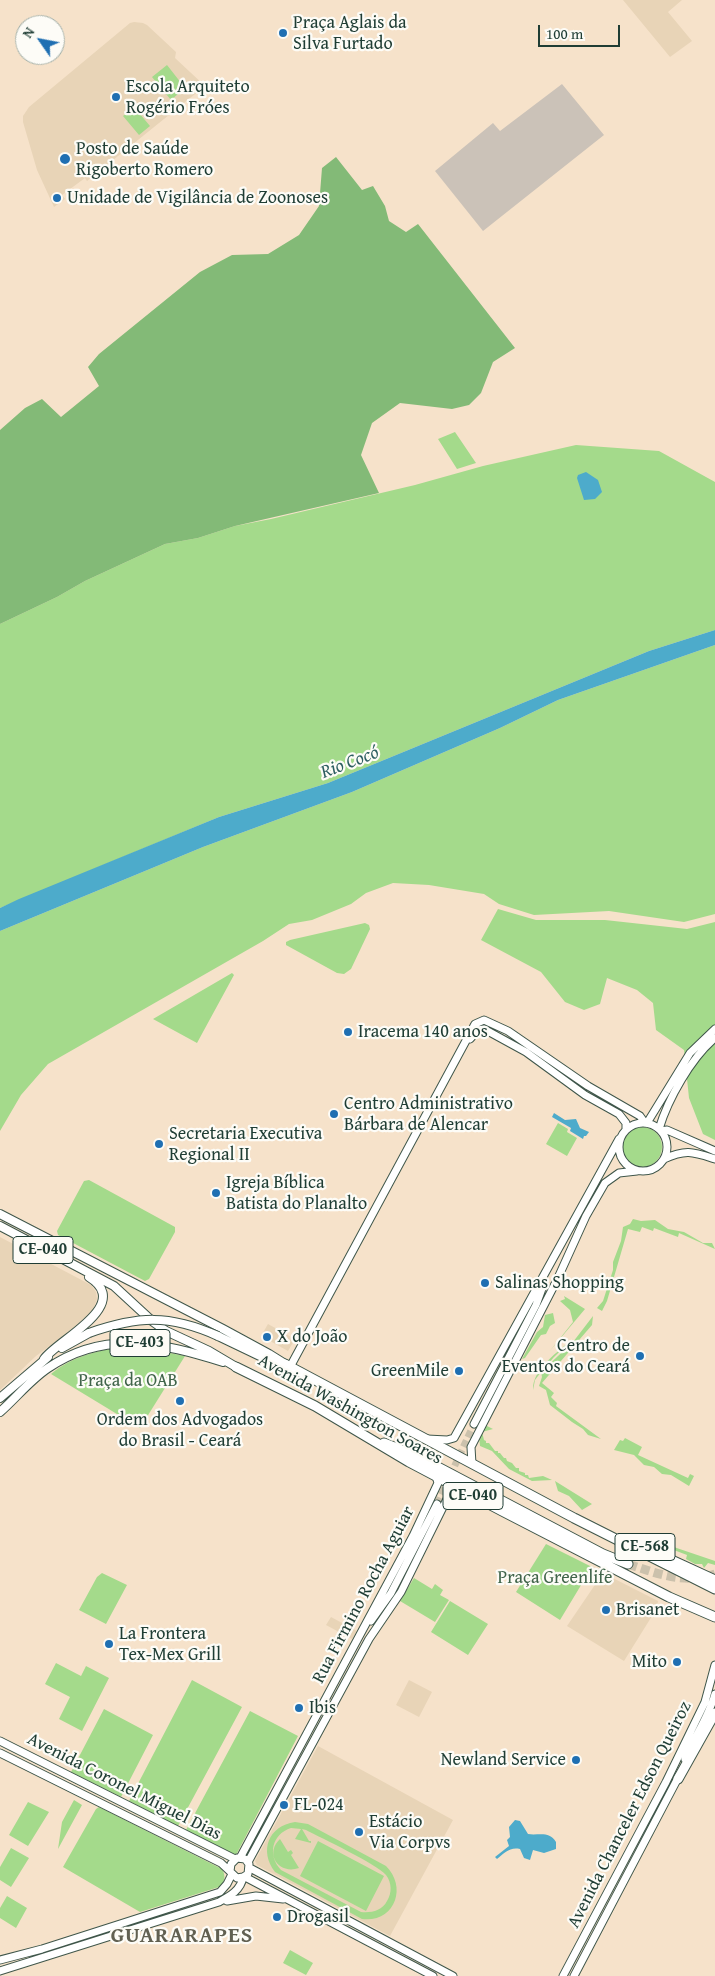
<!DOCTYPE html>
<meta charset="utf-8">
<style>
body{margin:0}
#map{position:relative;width:715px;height:1976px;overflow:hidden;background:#f6e2ca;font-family:"Gentium Book Plus",serif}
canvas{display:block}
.north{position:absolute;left:15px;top:15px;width:50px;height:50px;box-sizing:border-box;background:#fdfcf7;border:1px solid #a4b0a9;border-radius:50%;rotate:303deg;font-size:14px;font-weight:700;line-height:20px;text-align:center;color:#1f3d34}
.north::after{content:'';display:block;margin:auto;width:18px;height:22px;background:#1f6fb2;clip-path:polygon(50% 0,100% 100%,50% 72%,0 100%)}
.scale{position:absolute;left:538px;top:25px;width:82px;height:22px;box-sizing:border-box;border:2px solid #1f3d34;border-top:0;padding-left:6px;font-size:15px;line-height:18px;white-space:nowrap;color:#1f3d34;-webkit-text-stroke:4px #fdfcf7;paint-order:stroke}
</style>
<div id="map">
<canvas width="715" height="1976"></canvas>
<div class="north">N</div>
<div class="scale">100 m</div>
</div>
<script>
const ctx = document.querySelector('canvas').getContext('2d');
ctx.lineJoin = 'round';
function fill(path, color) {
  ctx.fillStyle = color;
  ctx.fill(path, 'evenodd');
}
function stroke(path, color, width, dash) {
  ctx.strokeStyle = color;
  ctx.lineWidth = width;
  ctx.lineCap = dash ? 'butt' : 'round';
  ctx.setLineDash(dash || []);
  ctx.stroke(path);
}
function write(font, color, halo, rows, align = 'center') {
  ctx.font = font + ' "Gentium Book Plus",serif';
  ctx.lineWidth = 4.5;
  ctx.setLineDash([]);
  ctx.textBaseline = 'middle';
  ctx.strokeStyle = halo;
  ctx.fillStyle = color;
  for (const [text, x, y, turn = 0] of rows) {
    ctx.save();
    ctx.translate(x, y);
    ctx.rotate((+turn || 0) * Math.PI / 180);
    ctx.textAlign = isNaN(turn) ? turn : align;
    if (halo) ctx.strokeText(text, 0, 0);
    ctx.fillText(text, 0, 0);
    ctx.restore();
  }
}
const built = new Path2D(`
 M623,0H682L668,12L692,41L670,57Z
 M134,22L143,23L147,25L176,52L175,58L205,86L87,181L85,178L62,195L65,199L54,207L37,170L23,122V116L29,107L130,23Z
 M0,1237L91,1285L96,1292L97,1299L93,1310L71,1330L36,1356L0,1390Z
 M268,1324L295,1339L288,1351L261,1336Z
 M603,1573L658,1601L657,1608L624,1661L567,1626Z
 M331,1617L357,1631L352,1639L326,1625Z
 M409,1680L432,1692L419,1717L396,1705Z
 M318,1746L453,1820L390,1936L257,1865L255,1861Z`);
const industrial = new Path2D(`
 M562,84L604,135L483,231L435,171L493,123L500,131Z`);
const green = new Path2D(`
 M167,65L185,88L171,100L152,77Z
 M134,107L150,126L139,135L123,116Z
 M455,432L476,463L457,469L438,439Z
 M576,445L659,451L715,482V630L649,651L328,783L219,817L0,908V624L57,597L85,581L165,544L198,538L235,526L271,519L415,485L483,466Z
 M715,645V914L684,922L609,911L534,915L499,904L484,894L429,885L393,883L366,893L351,904L312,920L289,924L263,941L48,1064L21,1095L0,1131V931L203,847L352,792L500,728L558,700Z
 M498,909L536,920H605L687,929L715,922V1140L703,1134L689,1098L684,1050L656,1030L653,1003L637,990L607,978L600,1004L584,1010L565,1002L541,972L481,940Z
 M365,923L369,925L370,929L351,969L344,974L337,973L286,945V942L290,940Z
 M232,973L234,975L197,1043L153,1019Z
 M558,1123L568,1129L567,1132L577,1138L567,1156L546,1144Z
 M622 1147a20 20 0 1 1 40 0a20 20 0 1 1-40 0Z
 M89,1180L175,1227V1232L149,1279L145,1281L58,1235L57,1231L84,1181Z
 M633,1219L641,1221L655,1220L668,1229L684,1232L703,1243H712L715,1249L679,1233L678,1237L654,1228L653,1231L642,1227L640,1232L628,1229L607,1301L602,1311L597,1308L603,1301L613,1270V1262L621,1241L623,1227L630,1224Z
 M564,1296L585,1309L549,1352L573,1322L570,1310L560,1301L565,1299Z
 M553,1313L555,1323L550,1326L546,1334L541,1335L525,1358L522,1359L537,1332L543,1327L545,1315Z
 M593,1316L592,1325L542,1383L554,1393L551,1397L557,1403L556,1406L601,1439L588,1435L583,1429L572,1422L550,1405L546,1390L539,1386L542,1377L541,1372L535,1380L533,1390C532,1369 559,1351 573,1339L554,1357L543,1370L573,1342Z
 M124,1347L144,1348L185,1356L140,1428L51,1374C71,1357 98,1350 124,1347Z
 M485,1425L493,1429L482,1432L484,1440L486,1441V1443H489L495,1451H498V1453H500L504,1458H506L507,1461L512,1463L516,1468H519V1471L525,1473V1475H528L529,1478L543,1476L552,1480L532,1481L509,1469L492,1451L480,1446L479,1436Z
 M625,1438L642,1447L638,1455L688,1478L690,1474L694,1476L689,1486L671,1475L662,1474L654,1467L644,1465L634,1455L614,1450L620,1440L623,1441Z
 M555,1481L592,1504L582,1510L569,1496L558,1491Z
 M659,1542L715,1561V1565L708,1563L704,1568L702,1564H695L686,1559L687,1555L658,1544Z
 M546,1544L592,1567L560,1620L516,1592Z
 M102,1573L127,1585L106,1624L79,1610L97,1577Z
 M414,1578L432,1589L435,1584L443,1590L440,1595L449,1600L435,1622L400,1601Z
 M450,1601L488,1624L468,1655L431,1632Z
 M56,1663L81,1676L86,1666L109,1678L82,1731L59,1719L70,1697L45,1684Z
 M192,1680L242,1707L178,1826L129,1801Z
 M104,1709L153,1735L121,1797L71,1772Z
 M250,1711L298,1736L236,1855L186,1830Z
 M74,1800L82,1805L58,1849L62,1822Z
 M28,1802L49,1812L28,1846L9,1835Z
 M99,1807L222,1869C226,1876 225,1882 219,1887L140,1912L63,1867L96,1809Z
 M295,1822L308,1824L386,1866C408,1888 394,1923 362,1919L275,1872C259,1851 268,1826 295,1822ZM291,1828L301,1829L295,1839L311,1843V1841H309L302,1829L306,1830C321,1838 377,1864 386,1875C392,1883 392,1893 387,1901C382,1911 371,1913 361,1912L281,1870C267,1855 272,1834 291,1828Z
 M280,1839L288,1852L291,1850L293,1853L291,1855L299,1868C279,1875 264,1854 280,1839Z
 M318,1841L384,1876L366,1911L300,1876Z
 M11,1848L29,1858L11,1887L0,1880V1867Z
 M7,1896L27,1908L16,1928L0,1918V1908Z
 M290,1950L313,1963L306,1975L283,1963Z`);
const forest = new Path2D(`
 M336,157L362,190L373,186L385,206L389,221L406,232L418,224L515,348L493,362L481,393L469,405L452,409L400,403L372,423L361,455L379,493L235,526L198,538L165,544L85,581L57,597L0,624V430L25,408L42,399L61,417L99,386L88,367L99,354L200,272L232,255L268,254L299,235L319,206L322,168Z`);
const water = new Path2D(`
 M586,472L598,480L602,492L595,499L584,500L577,478L578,475Z
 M715,630V645L558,700L500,728L352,792L203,847L0,931V908L19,899L219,817L328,783L649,651Z
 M554,1113L565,1120L576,1119L580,1128L589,1132L586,1136H584L583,1139L570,1131L571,1128L552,1117Z
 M515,1820L520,1821L528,1834C538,1836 549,1830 556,1842V1849L544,1853L533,1850L530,1860L524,1858L520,1849C509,1847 505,1853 497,1859L495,1857L509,1846L507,1840L510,1837L509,1827Z`);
const secondaryTunnel = new Path2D(`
 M437,1504L474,1424`);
const highwayTunnel = new Path2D(`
 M628,1564C658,1574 684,1584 715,1574`);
const secondary = new Path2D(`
 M470,1039L478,1030L484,1029L526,1052L585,1095L619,1114L626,1123V1129
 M619 1147a24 24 0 1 1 48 0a24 24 0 1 1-48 0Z
 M647,1123L690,1053L715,1029
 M659,1129C668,1099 691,1058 715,1038
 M661,1131L667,1130L715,1151
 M664,1159C686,1149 693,1152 715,1159
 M290,1367L475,1024L484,1020L508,1031L588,1086L640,1116L645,1123
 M474,1424L536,1305L543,1286
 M427,1439L447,1440L454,1438L619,1139
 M472,1464L471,1447L557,1280L586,1216L605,1183L619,1173L637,1171
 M371,1621L391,1593L437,1504
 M0,1741L235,1859
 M0,1753L221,1863L237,1878L243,1877L248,1874L249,1864L245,1859L237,1858L231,1864L230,1871
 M685,1759C694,1737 709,1717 715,1694
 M240,1858L413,1536L438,1483L436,1476
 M248,1862L369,1639L401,1592L448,1497L453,1492L460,1489
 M250,1868L453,1976
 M245,1877L433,1976
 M227,1901L256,1896L283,1899
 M0,1960L42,1949L220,1892L227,1884L232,1874
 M0,1971L219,1902C230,1896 241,1890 243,1877
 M563,1976L666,1782L705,1702L715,1665
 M574,1976L679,1776`);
const primary = new Path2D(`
 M0,1214L223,1329L269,1354L285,1364
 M0,1226L114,1286L152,1321L166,1331L209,1351L236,1367
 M218,1336L266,1359L278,1363
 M62,1348L89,1333
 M44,1359C57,1340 134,1305 89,1277
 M0,1398L48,1357
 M0,1412C16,1398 30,1380 48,1368C105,1329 162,1343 223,1362`);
const highway = new Path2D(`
 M285,1364L574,1518L715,1589
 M236,1367L315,1406L409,1462L502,1511L669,1597L715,1617
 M384,1443L417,1456L603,1554L628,1564
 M665,1557L715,1580
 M678,1779L715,1713`);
const primaryBridge = new Path2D(`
 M89,1333C138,1316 169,1314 218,1336`);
const markers = [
 [283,33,5,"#1f6fb2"],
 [116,97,5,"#1f6fb2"],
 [65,159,6,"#1f6fb2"],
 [57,198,5,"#1f6fb2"],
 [348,1032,5,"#1f6fb2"],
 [334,1114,5,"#1f6fb2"],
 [159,1144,5,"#1f6fb2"],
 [216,1193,5,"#1f6fb2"],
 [485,1283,5,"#1f6fb2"],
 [267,1337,5,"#1f6fb2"],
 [640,1356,5,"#1f6fb2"],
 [459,1371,5,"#1f6fb2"],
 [180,1401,5,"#1f6fb2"],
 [606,1610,5,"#1f6fb2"],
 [109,1644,5,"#1f6fb2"],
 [677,1662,5,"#1f6fb2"],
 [299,1708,5,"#1f6fb2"],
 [576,1760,5,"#1f6fb2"],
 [284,1805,5,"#1f6fb2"],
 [359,1832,5,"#1f6fb2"],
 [277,1917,5,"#1f6fb2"]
];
const shields = [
 [43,1250,60],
 [140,1343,60],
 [473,1496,60],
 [645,1547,60]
];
const shieldNames = [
 ["CE-040",43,1250],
 ["CE-403",140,1343],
 ["CE-040",473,1496],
 ["CE-568",645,1547]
];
const poiNames = [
 ["Praça Aglais da",293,23],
 ["Silva Furtado",293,44],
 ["Escola Arquiteto",126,87],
 ["Rogério Fróes",126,108],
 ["Posto de Saúde",76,149],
 ["Rigoberto Romero",76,170],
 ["Unidade de Vigilância de Zoonoses",67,198],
 ["Iracema 140 anos",358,1032],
 ["Centro Administrativo",344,1104],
 ["Bárbara de Alencar",344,1125],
 ["Secretaria Executiva",169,1134],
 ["Regional II",169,1155],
 ["Igreja Bíblica",226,1183],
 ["Batista do Planalto",226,1204],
 ["Salinas Shopping",495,1283],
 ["X do João",277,1337],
 ["Centro de",630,1346,"right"],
 ["Eventos do Ceará",630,1367,"right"],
 ["GreenMile",449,1371,"right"],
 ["Ordem dos Advogados",180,1420,"center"],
 ["do Brasil - Ceará",180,1441,"center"],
 ["Brisanet",616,1610],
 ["La Frontera",119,1634],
 ["Tex-Mex Grill",119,1655],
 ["Mito",667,1662,"right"],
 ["Ibis",309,1708],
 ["Newland Service",566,1760,"right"],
 ["FL-024",294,1805],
 ["Estácio",369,1822],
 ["Via Corpvs",369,1843],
 ["Drogasil",287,1917]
];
const parkNames = [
 ["Praça da OAB",128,1381],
 ["Praça Greenlife",555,1578]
];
const streetNames = [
 ["Avenida Washington Soares",350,1410,29],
 ["Rua Firmino Rocha Aguiar",364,1595,-62],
 ["Avenida Coronel Miguel Dias",124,1787,27],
 ["Avenida Chanceler Edson Queiroz",630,1815,-63]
];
const waterNames = [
 ["Rio Cocó",350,763,-21]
];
const districtNames = [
 ["GUARARAPES",182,1936]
];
fill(built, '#e8d4b7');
fill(industrial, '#cbc2b8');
fill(green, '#a4da8b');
fill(forest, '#83ba77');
fill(water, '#4dabcb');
stroke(secondaryTunnel, '#cbc1ac', 7, [7, 3.5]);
stroke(highwayTunnel, '#cbc1ac', 9, [9, 4.5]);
stroke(secondary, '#3f564a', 9);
stroke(primary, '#3f564a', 10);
stroke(highway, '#3f564a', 11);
stroke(secondary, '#fff', 7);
stroke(primary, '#fff', 8);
stroke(highway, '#fff', 9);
stroke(primaryBridge, '#3f564a', 10, []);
stroke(primaryBridge, '#fff', 8);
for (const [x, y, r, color] of markers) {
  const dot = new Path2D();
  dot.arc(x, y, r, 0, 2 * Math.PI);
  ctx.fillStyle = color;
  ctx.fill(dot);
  stroke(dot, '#fdfcf7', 2);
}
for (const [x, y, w] of shields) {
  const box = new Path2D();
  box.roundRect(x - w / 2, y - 13.5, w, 27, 4);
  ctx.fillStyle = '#fdfcf7';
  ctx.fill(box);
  stroke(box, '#1f3d34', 1);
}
write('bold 16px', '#1f3d34', null, shieldNames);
write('18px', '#1f3d34', '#fdfcf7', poiNames, 'left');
write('18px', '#40644a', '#fdfcf7', parkNames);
write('18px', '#1f3d34', '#fdfcf7', streetNames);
write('italic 19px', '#2d5e61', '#fdfcf7', waterNames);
ctx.letterSpacing = '1px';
write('bold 22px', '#616051', '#fdfcf7', districtNames);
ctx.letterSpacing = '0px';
</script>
